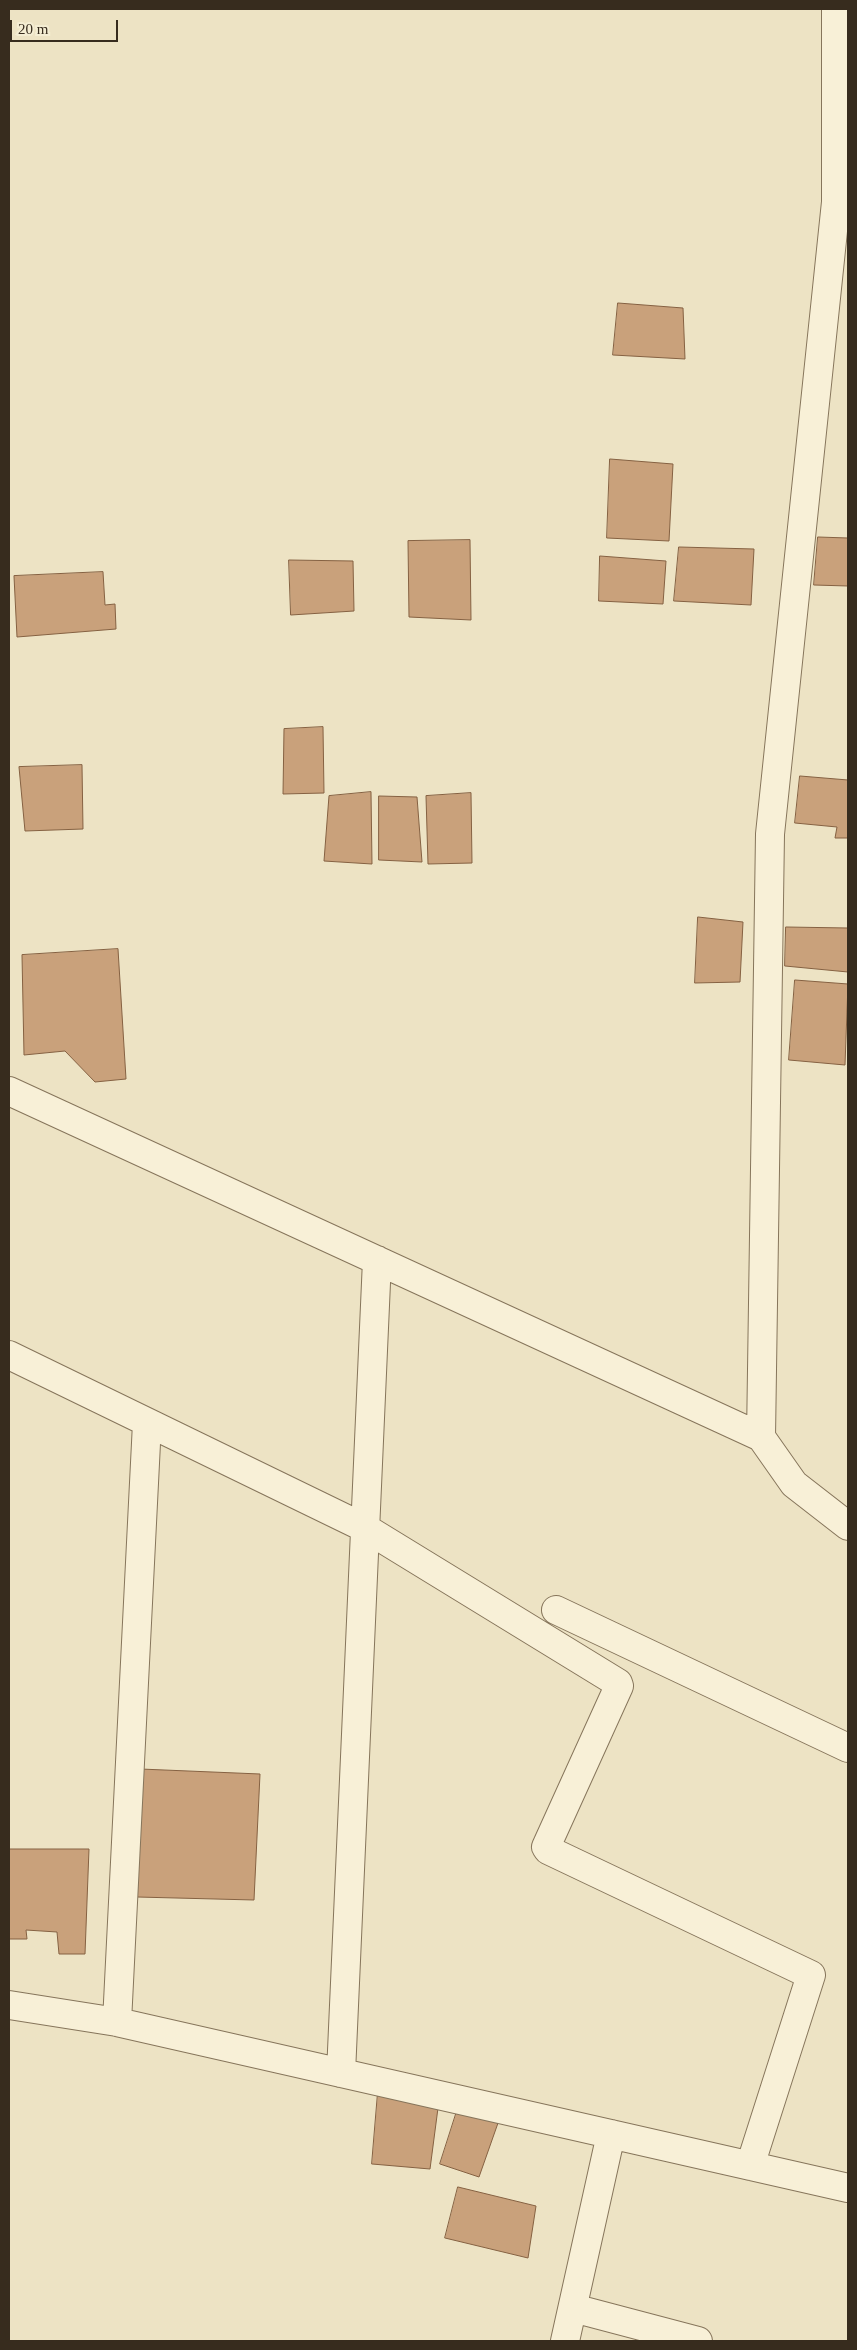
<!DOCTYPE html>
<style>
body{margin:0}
#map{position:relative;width:857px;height:2350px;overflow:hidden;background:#ede3c4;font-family:"Times New Roman",serif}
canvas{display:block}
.frame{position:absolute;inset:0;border:10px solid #372c1e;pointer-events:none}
.scale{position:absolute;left:10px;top:20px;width:108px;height:22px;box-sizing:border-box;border:2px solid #372c1e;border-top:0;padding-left:6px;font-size:15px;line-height:18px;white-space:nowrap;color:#372c1e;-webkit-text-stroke:4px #f4edd3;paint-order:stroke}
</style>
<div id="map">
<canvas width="857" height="2350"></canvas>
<div class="frame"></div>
<div class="scale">20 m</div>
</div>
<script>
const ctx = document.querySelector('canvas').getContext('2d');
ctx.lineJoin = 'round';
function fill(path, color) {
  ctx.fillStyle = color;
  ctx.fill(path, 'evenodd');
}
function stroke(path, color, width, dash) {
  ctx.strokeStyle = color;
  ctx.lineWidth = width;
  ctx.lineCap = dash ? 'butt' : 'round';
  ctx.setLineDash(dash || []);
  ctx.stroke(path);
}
const building = new Path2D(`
 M618,303L683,308L685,359L613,355Z
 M610,459L673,464L669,541L607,538Z
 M818,537L848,538V586L814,585Z
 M470,540L471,620L409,617L408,541Z
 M679,547L754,549L751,605L674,601Z
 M600,556L666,561L663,604L599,601Z
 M289,560L353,561L354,611L291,615Z
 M103,572L105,605L115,604L116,629L17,637L14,576Z
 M323,727L324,793L283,794L284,729Z
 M82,765L83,829L25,831L19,767Z
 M800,776L848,780V838H835L837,827L795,823Z
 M371,792L372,864L324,861L329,796Z
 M471,793L472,863L428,864L426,796Z
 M379,796L417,797L422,862L379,860Z
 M698,917L743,922L740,982L695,983Z
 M786,927L848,928V972L785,966Z
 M118,949L126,1079L95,1082L65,1051L24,1055L22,955Z
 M795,980L848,984L845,1065L789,1060Z
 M140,1769L260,1774L254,1900L137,1897Z
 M9,1849H89L85,1954H59L57,1932L26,1930L27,1939H9Z
 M378,2092L438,2108L430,2169L372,2164Z
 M457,2111L498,2123L479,2177L440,2164Z
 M458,2187L536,2206L528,2258L445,2238Z`);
const minor = new Path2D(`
 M9,1091L761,1437L794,1484L848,1526
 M9,1355L365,1528L618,1683L619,1686L546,1847L548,1850L811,1975L750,2166
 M761,1437L770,834L836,202V9
 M556,1610L848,1748
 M9,2005L117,2022L848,2188
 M117,2022L147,1423
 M341,2073L377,1260
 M573,2308L698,2341
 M565,2341L611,2134`);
fill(building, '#c9a17b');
stroke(building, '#856142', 1);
stroke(minor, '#86755b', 30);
stroke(minor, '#f8f0d7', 28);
</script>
